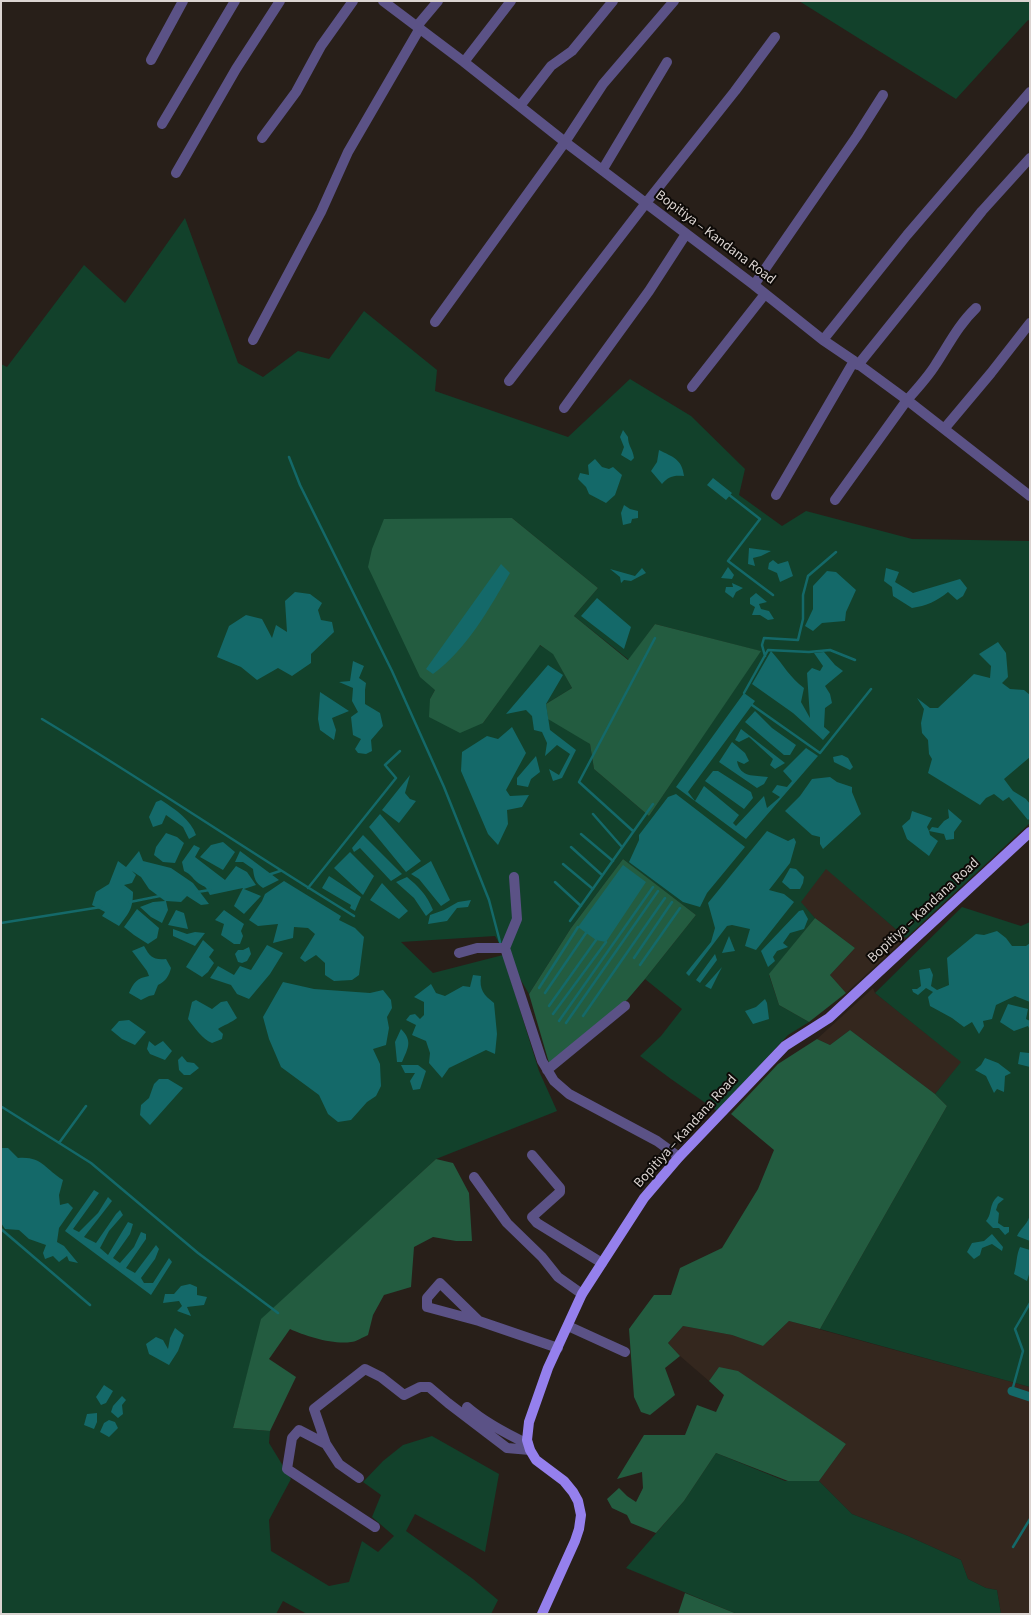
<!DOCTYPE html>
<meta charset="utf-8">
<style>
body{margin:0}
#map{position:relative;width:1031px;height:1615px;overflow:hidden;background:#281f19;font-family:"Source Sans 3",sans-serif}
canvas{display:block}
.frame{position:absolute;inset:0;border:2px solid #dbd4d1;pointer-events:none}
</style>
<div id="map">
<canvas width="1031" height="1615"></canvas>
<div class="frame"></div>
</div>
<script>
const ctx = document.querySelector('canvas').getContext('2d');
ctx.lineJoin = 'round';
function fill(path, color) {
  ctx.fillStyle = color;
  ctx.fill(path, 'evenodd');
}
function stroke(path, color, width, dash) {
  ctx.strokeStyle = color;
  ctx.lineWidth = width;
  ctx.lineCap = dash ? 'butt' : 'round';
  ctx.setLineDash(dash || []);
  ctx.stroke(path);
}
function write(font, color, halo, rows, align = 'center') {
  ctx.font = font + ' "Source Sans 3",sans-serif';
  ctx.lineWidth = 4;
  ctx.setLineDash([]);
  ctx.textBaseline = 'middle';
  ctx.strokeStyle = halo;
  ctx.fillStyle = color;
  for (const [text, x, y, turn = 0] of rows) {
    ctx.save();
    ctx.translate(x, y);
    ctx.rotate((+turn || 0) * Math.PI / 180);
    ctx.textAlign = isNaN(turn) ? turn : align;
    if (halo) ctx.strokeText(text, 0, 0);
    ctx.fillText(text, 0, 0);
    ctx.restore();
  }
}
const built = new Path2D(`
 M826,868L906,938L846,993L830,975L855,948L815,918L800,902Z
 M873,988L875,993L962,1062L935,1094L850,1030L830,1045L817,1039Z
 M789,1321L1030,1387V1614H1001L997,1590L986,1588L968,1579L961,1560L908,1536L852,1514L819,1481L846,1444L719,1367L709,1381L680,1356L668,1343L683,1326L732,1335L763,1346Z`);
const green = new Path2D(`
 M799,1H1030V21L1028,20L956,99Z
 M185,218L238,363L263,377L298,351L329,359L364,311L437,370L435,391L568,437L630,379L691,416L745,469L739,495L782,526L806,511L912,539L1030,541V823L906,938L826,869L801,902L815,918L769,975L779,1005L809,1022L788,1035L717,1111L671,1079L640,1056L661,1036L682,1009L645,979L696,915L623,859L571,928L529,994L495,936L401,942L433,973L503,955L539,1071L557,1111L436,1159L262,1319L233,1428L270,1431L269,1443L291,1479L269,1520L271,1551L329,1586L349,1582L362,1541L378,1552L394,1536L372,1517L381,1495L363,1482L383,1461L403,1445L432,1436L499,1474L485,1552L415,1514L406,1531L473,1579L498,1600L491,1614H307L283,1601L276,1614H1V364L7,367L84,265L125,303ZM512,518L598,588L574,616L629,660L655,624L760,651L649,816L594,769L590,744L546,704L572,688L553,653L539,645L483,723L430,699L435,690Z
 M962,907L1021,926L1030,922V1387L820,1329L947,1106L935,1094L961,1062L875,993Z
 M716,1453L785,1481H819L852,1514L908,1536L961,1560L968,1579L986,1588L997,1590L1001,1614H737L626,1568L684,1501Z`);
const forest = new Path2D(`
 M512,518L598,588L574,616L628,660L655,624L761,651L649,816L594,769L590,744L548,719L546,704L572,688L553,654L540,645L483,723L460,733L429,717L430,699L435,690L420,677L368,567L372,549L384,519Z
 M623,859L696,915L645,979L627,1000L549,1063L529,994L571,928Z
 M815,918L855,948L830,975L846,993L809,1022L779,1005L769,974Z
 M850,1030L935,1094L947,1106L820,1329L789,1321L763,1346L732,1335L683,1326L668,1343L680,1356L665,1368L675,1395L650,1415L641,1412L634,1397L629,1329L654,1295H671L680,1268L722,1248L758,1189L774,1150L731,1114L778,1064L817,1039L830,1045Z
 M436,1159L453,1163L469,1193L472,1241H456L433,1237L414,1247L411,1287L384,1295L373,1315L368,1335C363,1337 356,1342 351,1342C334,1345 305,1336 290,1329L269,1359L296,1377L270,1431L233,1428L261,1319Z
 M719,1367L738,1371L846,1444L819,1481H788L716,1453L684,1501L656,1533L631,1523L627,1515L612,1508L607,1499L619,1488L627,1496L636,1502L643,1488L642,1472L617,1479L644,1435H685L697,1405L716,1412L724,1395L709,1381Z
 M685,1593L737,1614H678Z`);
const water = new Path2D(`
 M623,430L628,437C628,446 633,449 634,458L631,461L621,455L624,447L620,437Z
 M659,450C673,457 682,459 684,476C674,475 669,476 662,484L651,471L657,462Z
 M595,459L602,467L609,469L613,467L622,475L615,495L606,503L589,494L586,487L578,479L580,473L589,475L588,465Z
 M713,478L732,493L726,500L707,485Z
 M624,505L630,509L638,511V518L632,519L631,523L623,525L621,513Z
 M749,548L771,551L761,556L753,558L755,566L748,564Z
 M773,560L778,564L788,561L793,576L780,582L777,573L768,569L769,563Z
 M501,564L510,573C489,609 467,649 433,674L426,669Z
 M728,567L734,575L732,579L721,578Z
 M642,568L646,573L631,581L624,580L621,583L620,577L610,569L635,576Z
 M886,568L899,572L895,582L913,593L960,579L967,588L963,596L957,600L948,592C937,601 926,606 912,608L893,596L892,587L884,581Z
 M827,571L836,572L856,590L846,612L845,621L822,623L813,631L805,626L813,609V586Z
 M732,583L743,588L736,592L733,598L725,592L726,587H733Z
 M295,592L310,594L322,603L318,610L321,620L332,622L334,632L311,654V663L292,676L278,668L257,680L241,667L217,657L229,626L246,615L262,619L272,638L276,625L287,632L285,601Z
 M756,593L767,602L759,604L761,609L769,611L774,619L768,620L760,615H752L755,607L750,604V598Z
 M597,598L631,627L624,649L581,616Z
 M998,642L1006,653L1008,677L1002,683L1010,689L1024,690L1030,695V757L1004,779L1013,791L1026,799L1030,804V818L1028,820L1009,797L1003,801L994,794L986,798L980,805L928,773L932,759L929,754L928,740L922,733L921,723L924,709L917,698L930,708H938L974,674L990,678L991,666L979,654Z
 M771,651C783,664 790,678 804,688L801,702L810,718L807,673L812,668L820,671L823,666L814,653L824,652L835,665L843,671L825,686L830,694L832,703L825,708L824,727L830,732L823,740L793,713L752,684Z
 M353,661L364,666L359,678L366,683L365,690V704L380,713L383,726L371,740L372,751L366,754L358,753L355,749L361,739L353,735L351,717L358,712L352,701L353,688L339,682L350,681Z
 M548,665L563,675L546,704L550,730L576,750L562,778L553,781L549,769L559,775L570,754L557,745L545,756L547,743L542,732L534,730L532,716L526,710L506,714Z
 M320,692L349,711L332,718L336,730L334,740L320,730L318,719Z
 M744,693L755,701L688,792L695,801L704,786L739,815L733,823L736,826L764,796L767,808L780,797L772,792L777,785L787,787L792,781L783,771L806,748L818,756L746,839L676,787Z
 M755,711L772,728L796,745L790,755H784L745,722Z
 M512,727L526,753L506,790L510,796L529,795L522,807L507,810L508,824L498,845L488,834L461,771L462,752L487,736L498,739Z
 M741,729L785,763L775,769L770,765L773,759L749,737L739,742L735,740Z
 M732,742L745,753L749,761L744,764L737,761C740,778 754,775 768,777L764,784L757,788L719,762Z
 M842,755L848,758L853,767L850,770L834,762L833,757Z
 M536,756L540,772L531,779L528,787L517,785V778Z
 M713,771H718L751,792L753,798L744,809L705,781Z
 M410,775L405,793L410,799L416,801L399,823L382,810Z
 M830,777L837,782L852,787V792L861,814L823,849L820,844V837L812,835L785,811L800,796L812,779Z
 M676,794L745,847L707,893L700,907L683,902L629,862L639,840V835L668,797Z
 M161,800C175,809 191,820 196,835L189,839L183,827L166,815L162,824L153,827L149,817L156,802Z
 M948,809L962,821L954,832V839L946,840L944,834L929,831L930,835L938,841L929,856L907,839L902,826L910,819L912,811L932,818L927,827L929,831L932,827L938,828L944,821L949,818Z
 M380,814L421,861L406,872L369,827Z
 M767,831L788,841L794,838L796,842L790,863L769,890L784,894L794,902L756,950L745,946L750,929L732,925L727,926L689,976L686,973L711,942L715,928L708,903Z
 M166,833L177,837L184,843L175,863L163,862L154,855L156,847Z
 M363,835L402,874L391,881L360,848L354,852L352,848Z
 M223,842L235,852L223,870L200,857L211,845Z
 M194,845L200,848L195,857L225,880L236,866L247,872L256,885L244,889L261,896L244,914L234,906L243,888L210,895C204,883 206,889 197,882C192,878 192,875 184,871L182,862Z
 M139,851L143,861L171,868L193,883L209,904L201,905L187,896L181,902L166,901L168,910L162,923L151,917L140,907L153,902L165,901L149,889L141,877L132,871L136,875L132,883L124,885L133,892C133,909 129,913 119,926L102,916L105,912L92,905L96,892L109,884L118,861L126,867Z
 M240,851L279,880L263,888C255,883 254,877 253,869L243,862H235Z
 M350,852L374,876L363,895L334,868Z
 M431,861L450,900L441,906L419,879L411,874Z
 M623,865L646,882L606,942L596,940L578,927Z
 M790,868L796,869L804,877L803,883L800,889H790L782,882Z
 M329,876L361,897L355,911L350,908L351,905L322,888Z
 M407,877C418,886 427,895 433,910L426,916L414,898L396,882Z
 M284,881L341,916L339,920L355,928L364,937L359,975L352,980L334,981L325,975V963L316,955L305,962L300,958L315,934L308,928L294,927L293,938L273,943L278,924L258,926L249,920L262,901L265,894Z
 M382,883L408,911L399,919L370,900Z
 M471,900L468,907L457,908L447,921L428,924L430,915L444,910L458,902Z
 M137,909L159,928L157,938L148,944L134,935L124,927Z
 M176,910L184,913L188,929L168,925Z
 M224,910L244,924L241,931L243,936L240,944H234L221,935L224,924L215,920Z
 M803,910L808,919L804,929L790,933L783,943L788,947L777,951L773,957L775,961L768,967L761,951L799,911Z
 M173,929L187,934L195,932L205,933L195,946L173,936Z
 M997,931L1006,938L1012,946H1026L1030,943V1002L1015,996L996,1005L992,1019L983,1021L984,1026L979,1034L972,1022L964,1027L952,1018L930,1006L928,997L933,992L926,988L918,995L913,992L912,989H917L921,986L919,970L930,968L933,975L931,986L937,990L949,985L947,958L976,934L984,935Z
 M729,936L735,951L722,953Z
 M203,940L214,950L209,957L214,963L208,972L202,977L186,967Z
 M267,945L283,953L270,974L249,999L237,994L231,985L210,978L218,966L234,975L240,966L251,970Z
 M144,946C150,957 153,960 166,959L171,968C169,976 166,981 158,985L154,995L149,996L141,1000L129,993C133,983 137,978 149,976L147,971L132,951Z
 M249,947L251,954L247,961L242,963L238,962L235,954L238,950H243Z
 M715,954L717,960L700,983L696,980Z
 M722,967L711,989L705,986Z
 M473,975L481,976C479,990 484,995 494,1003L497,1034L495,1054L486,1050L449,1068L442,1078L429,1063L430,1053L426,1041L412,1035L416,1025L406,1020L410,1015L415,1014L420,1019L424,1015V1002L414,997L431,984L436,993L445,996L463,986L470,987Z
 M283,982L314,989L370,993L383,990L391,1000L392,1008L387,1017L389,1028L386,1045L373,1049L380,1064L381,1086L376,1096L367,1102L351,1120L338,1122L328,1114L319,1095L281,1067L269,1039L263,1017Z
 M765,999L767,1003L769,1019L753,1024L745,1011L756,1007Z
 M196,1000L212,1009L221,1002L227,1001L237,1018C231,1023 224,1025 218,1029L223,1034L222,1039L212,1043C202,1039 194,1027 188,1019L192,1002Z
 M1008,1004L1028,1009L1026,1019L1030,1021V1030L1028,1026L1014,1031L1000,1022Z
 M129,1020L146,1032L135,1045L122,1039L111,1030L119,1021Z
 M401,1029C413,1041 408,1048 402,1062H397L395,1042Z
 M149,1041L155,1046L163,1041L172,1051L165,1060L150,1054L147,1049Z
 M1030,1045V1067L1018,1064L1020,1052L1029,1053Z
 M182,1056L187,1062L194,1063L199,1068L190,1075H184L179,1070L178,1060Z
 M985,1058L998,1063L1011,1073L1005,1076L1004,1092L997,1089L994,1093L986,1076L975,1070L981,1065Z
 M401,1065H418L426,1071L420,1089L413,1090L410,1081L415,1073H405Z
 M159,1079H168L183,1088L150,1125L140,1115L141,1105L149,1098L154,1084Z
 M1,1148H8L18,1158C42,1156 45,1169 63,1180L59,1195L60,1205L68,1203L73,1208L59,1228L57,1242L64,1246L78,1263L69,1261L67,1256L59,1262L53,1256L45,1259L43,1253L46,1245L29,1239L19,1230L5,1229L1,1223Z
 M94,1190L99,1193L73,1229L79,1232L98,1213L108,1197L112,1201L84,1237L96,1243L116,1214L120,1210L123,1215L109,1231L100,1248L108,1255L128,1222L133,1224L130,1234L113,1258L120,1263L134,1247L141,1232L146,1234V1239L126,1268L135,1273L156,1245L159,1249L155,1259L141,1278L144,1283H153L169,1258L172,1262L151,1295L65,1231Z
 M998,1196L1004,1199L998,1204L996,1210L999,1213L998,1223L1004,1227H1009V1232L1005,1235L999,1228H993L986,1221C993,1213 988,1205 998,1196Z
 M1030,1213V1241L1017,1236C1021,1227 1029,1224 1030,1213Z
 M992,1234L1003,1247L1002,1251L992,1244L982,1248L980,1255L974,1259L967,1252L972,1243L984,1241Z
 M1020,1247L1030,1250V1271L1027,1281L1014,1274C1017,1264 1016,1256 1020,1247Z
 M190,1284L197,1287V1295L207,1297L204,1305L187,1307L191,1316L177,1311L182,1306L179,1301L163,1303L165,1294H174L181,1286Z
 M175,1328L184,1335L178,1351L169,1365L149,1354L146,1344L156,1337L163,1340L168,1349L170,1338Z
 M104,1385L113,1391L106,1403L101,1405L96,1397Z
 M122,1396L126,1400L122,1405L123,1414L118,1418L111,1412L113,1406Z
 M97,1413V1422L94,1429L84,1425L87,1414Z
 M109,1420L115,1422L118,1428L109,1437L100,1432L104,1423Z`);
const stream = new Path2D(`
 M289,457L300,485L392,671L444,787L489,900L500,942
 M728,494L760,519L728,561L773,595
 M765,656L762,645L764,638L798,640L803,619V595L808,576L836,552
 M744,693L768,650L809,652L830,650L855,660
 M752,705L820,753L871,689
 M42,719C147,782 249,852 354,916
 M593,814L622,847
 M633,831L579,782L655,638
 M581,834L613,861
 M571,847L602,875
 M563,864L593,889
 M268,875L280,871
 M555,882L581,906
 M308,888L396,778L385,765L400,751
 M197,892L210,890
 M130,902L160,896
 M570,921L653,804
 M1,923L101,907
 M634,958L672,902
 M640,965L680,908
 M539,988L578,927
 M545,993L586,933
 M549,1006L596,940
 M553,1014L606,942
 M583,1016L665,898
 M559,1021L653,887
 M566,1023L658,891
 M1,1108L2,1107L91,1163L198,1253L278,1313
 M59,1143L86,1106
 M1,1229L90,1305
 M1012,1391L1023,1351L1015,1329L1030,1303
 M1013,1547L1030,1519`);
const canal = new Path2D(`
 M1012,1391L1030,1397`);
const minor = new Path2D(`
 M383,1L464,62L565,142L754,285L823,340L854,361L907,400L1030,496
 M417,26L438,1
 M151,60L183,1
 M464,62L511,1
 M520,106L551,66L572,51L613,1
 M162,124L235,1
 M262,138L296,92L321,46L353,1
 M603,169L667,62
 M176,173L236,69L280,1
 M754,285L857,136L883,95
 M435,322L565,142L603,84L674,1
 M253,340L321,212L348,152L420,28
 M823,340L907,235L1030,92
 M858,365L982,211L1030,158
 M509,381L646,203L735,91L775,37
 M692,387L765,294
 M564,408L649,291L686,234
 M944,429L991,373L1030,323
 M776,495L854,361
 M835,500L907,400C917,389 928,377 936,364C949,344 959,324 976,308
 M514,877L517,919L505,948L542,1061L554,1081L569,1094L657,1141L679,1157
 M459,953L477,948H505
 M547,1070L625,1006
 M532,1155L560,1188V1192L532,1217L537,1223L602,1263
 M474,1177L507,1223L542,1257L558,1277L582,1294
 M479,1321L427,1307V1298L440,1283L479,1321L558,1348
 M568,1326L625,1352
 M467,1407C484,1422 507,1434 528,1444
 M326,1444L299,1430L292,1438L287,1469L375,1527
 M359,1478L339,1464L326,1444L314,1409L365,1369L381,1377L404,1395L420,1387H429L448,1403L507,1448L530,1450`);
const major = new Path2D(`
 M542,1614L575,1541L579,1529L581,1515L578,1501L573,1492L564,1481L536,1460L530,1450L527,1440L529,1422L548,1368L582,1294L644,1198L679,1157L785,1046L829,1018L1030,832`);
const streetNames = [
 ["Bopitiya – Kandana Road",715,238,37],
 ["Bopitiya – Kandana Road",924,911,-43],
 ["Bopitiya – Kandana Road",686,1132,-48]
];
fill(built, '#34271e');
fill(green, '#12412b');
fill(forest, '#235c40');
fill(water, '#146969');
stroke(stream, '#146969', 2.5);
stroke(canal, '#146969', 9);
stroke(minor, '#5b5286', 10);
stroke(major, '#9580ed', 10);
write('14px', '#dbd4d1', '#0d0a07', streetNames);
</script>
